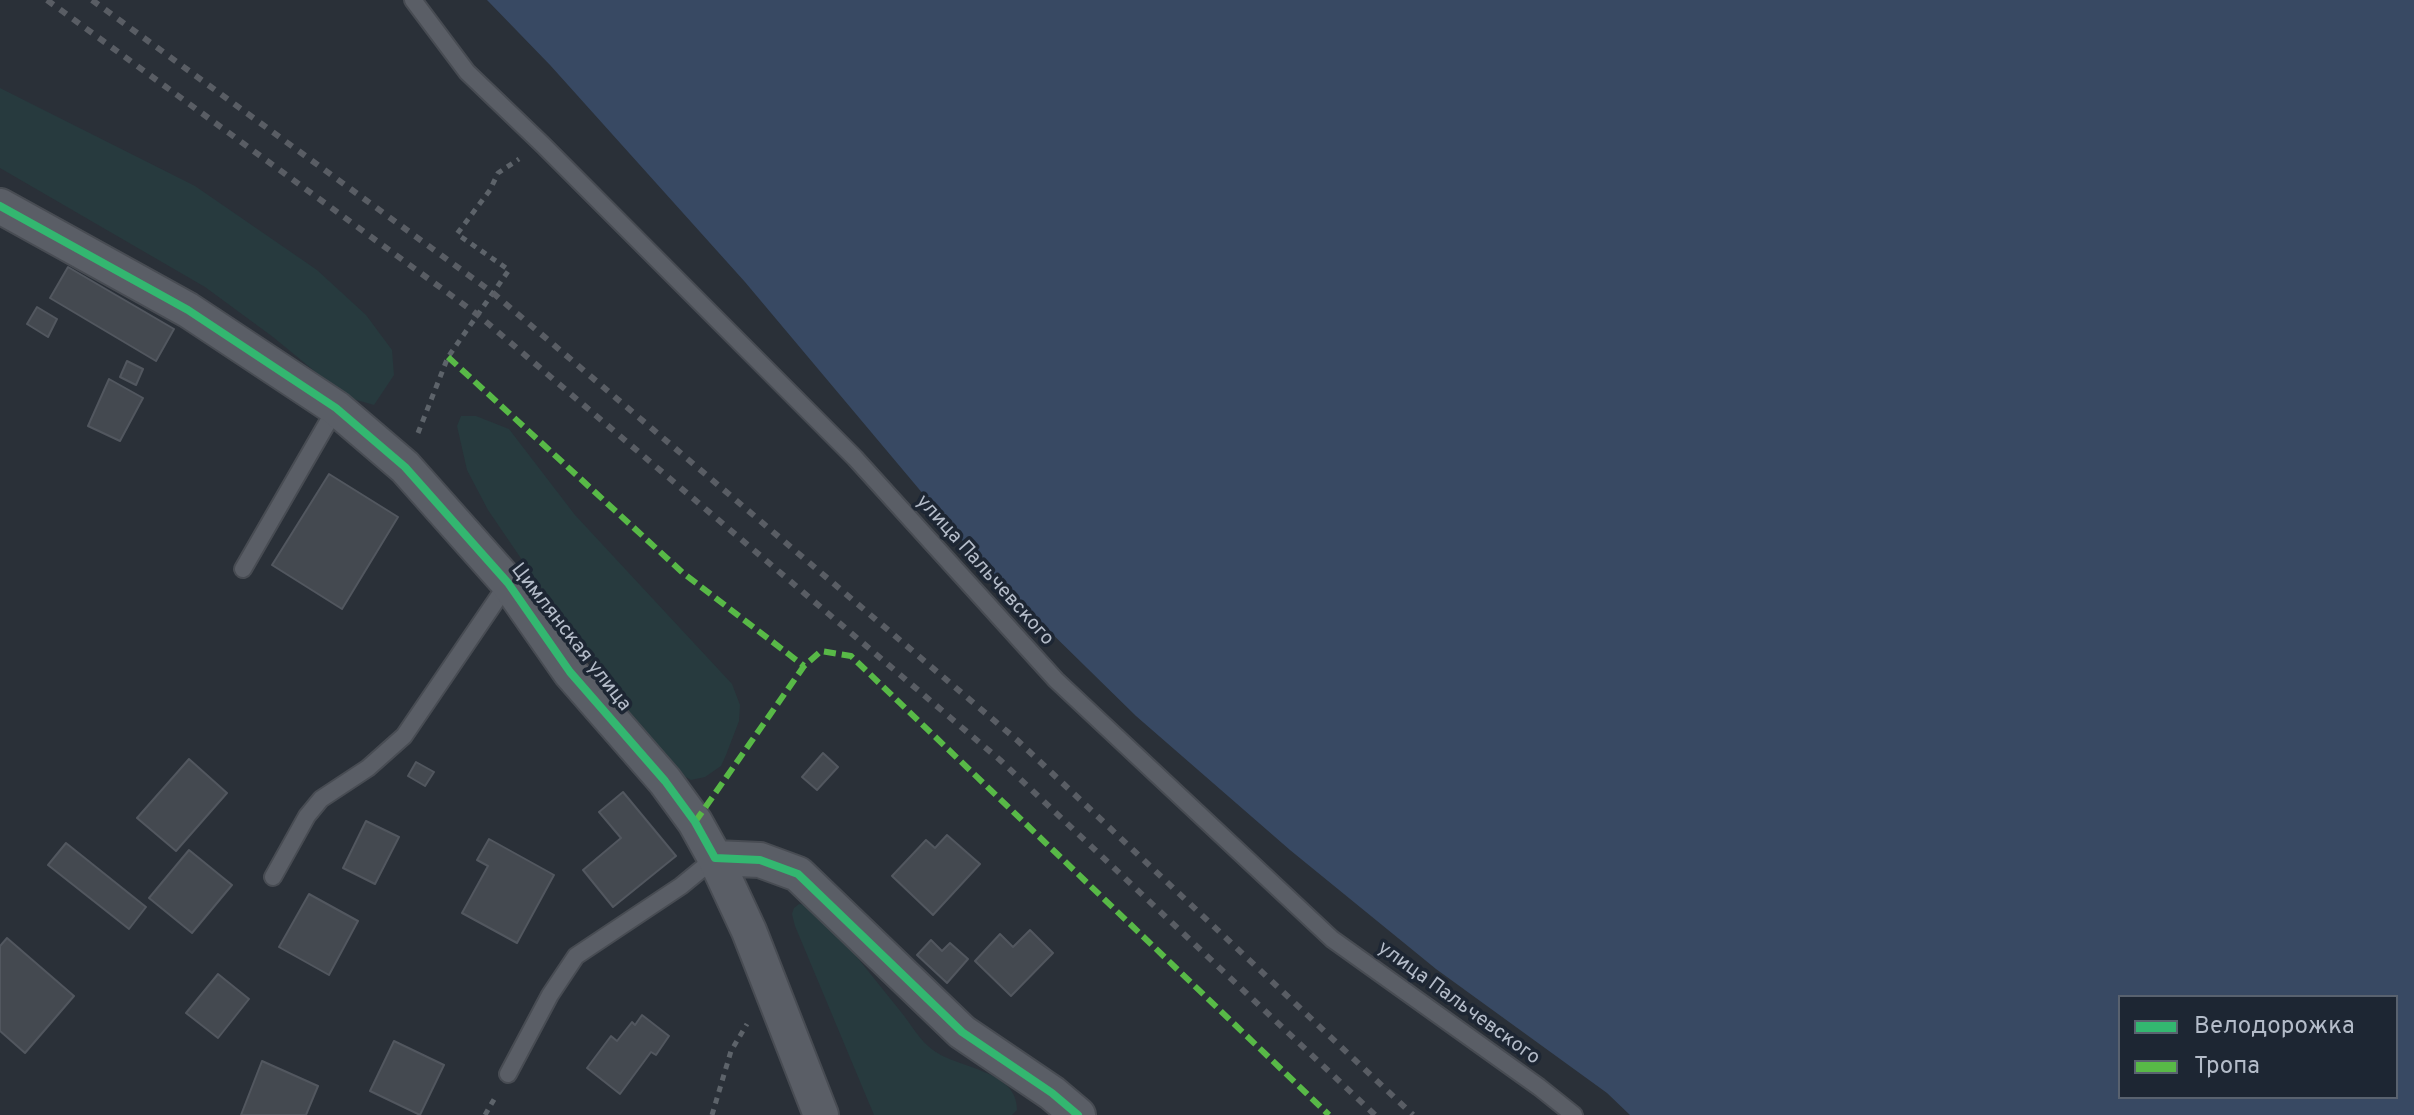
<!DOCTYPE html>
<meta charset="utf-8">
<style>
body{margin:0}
#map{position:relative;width:2414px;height:1115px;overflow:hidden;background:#2a3038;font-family:Overpass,sans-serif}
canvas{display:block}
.legend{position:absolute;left:2118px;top:995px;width:280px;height:104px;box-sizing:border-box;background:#1d2633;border:2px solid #59626f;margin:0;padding:10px 14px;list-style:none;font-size:24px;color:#b4bcc9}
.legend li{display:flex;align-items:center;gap:16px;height:40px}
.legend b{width:40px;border:2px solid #59626f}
</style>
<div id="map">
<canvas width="2414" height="1115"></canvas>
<ul class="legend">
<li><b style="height:10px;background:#33b770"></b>Велодорожка</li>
<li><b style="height:10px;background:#58b947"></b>Тропа</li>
</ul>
</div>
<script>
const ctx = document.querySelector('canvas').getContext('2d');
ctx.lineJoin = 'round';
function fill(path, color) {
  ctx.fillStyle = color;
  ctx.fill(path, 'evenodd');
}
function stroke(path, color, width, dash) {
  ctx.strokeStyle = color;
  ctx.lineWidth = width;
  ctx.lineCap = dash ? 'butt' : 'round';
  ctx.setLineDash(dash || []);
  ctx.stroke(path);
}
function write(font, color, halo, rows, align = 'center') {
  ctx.font = font + ' Overpass,sans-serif';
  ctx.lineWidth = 7;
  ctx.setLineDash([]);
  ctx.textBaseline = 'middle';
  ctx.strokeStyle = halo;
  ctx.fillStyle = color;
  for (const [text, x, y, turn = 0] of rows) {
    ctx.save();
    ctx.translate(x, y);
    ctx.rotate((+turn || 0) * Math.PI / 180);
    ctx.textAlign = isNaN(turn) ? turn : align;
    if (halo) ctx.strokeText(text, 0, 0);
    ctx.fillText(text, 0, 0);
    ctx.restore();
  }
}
const green = new Path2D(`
 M0,88L195,186L317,270L366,315L392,350L394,375L374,405L346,397L273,337L205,287L0,168Z
 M461,416H476L509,429L575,515L732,684L740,705L739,721L726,755L721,766L705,777L691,780L673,770L597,670L488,510L467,470L457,426Z
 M799,904L811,905L820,911C847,945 874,978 901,1012C911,1024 920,1041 933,1050C958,1069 1018,1070 1017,1110L1012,1115H874L795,926L792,914L794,908Z`);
const water = new Path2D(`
 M487,0H2414V1115H1630L1607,1093L1436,969L1290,850L1136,716L987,570L745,282L550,65ZM2120,997H2396V1097H2120Z`);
const building = new Path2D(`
 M68,267L174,329L156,361L50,298Z
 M37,307L57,319L48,337L27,324Z
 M127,361L143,369L136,385L120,377Z
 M109,379L143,398L120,441L88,426Z
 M329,474L398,517L342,609L272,565Z
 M823,753L838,767L817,790L802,777Z
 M189,759L227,793L176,851L137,818Z
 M416,762L434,772L425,786L408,776Z
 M623,792L676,856L613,907L583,870L621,838L599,812Z
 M366,821L399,837L375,884L343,868Z
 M947,835L980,864L933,915L892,876L926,840L935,848Z
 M489,839L554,875L517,943L462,913L488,866L477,860Z
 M66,843L146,907L129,929L48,865Z
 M189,850L232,885L192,933L149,898Z
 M309,894L358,921L329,975L279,947Z
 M1030,930L1053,953L1011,996L975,961L1000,934L1013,947Z
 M7,938L74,996L25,1053L0,1031V946Z
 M931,940L942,951L950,943L968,959L947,983L917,955Z
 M218,974L249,999L218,1038L186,1013Z
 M642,1015L669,1036L656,1055L651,1052L620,1094L587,1068L611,1036L617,1041L632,1022L635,1025Z
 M394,1041L444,1065L420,1115L370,1091Z
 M262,1061L318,1086L306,1115H241Z`);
const path = new Path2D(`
 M418,433L448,357L509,270L457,234L490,190L498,173L519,159
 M485,1115L496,1096
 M712,1115L731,1051L747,1024`);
const lane = new Path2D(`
 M413,0L467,72L543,145L855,458L1056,680L1332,939L1539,1087L1574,1115
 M243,569L336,408
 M273,877L307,816L321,799L368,768L404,736L508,583
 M508,1074L550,995L576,956L681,886L715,858`);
const street = new Path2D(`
 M0,206L188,310L336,408L405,467L508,583L570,672L665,781L695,822L715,858L760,860L798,874L962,1032L1052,1093L1078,1115
 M715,858L749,931L821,1115`);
const rail = new Path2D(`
 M47,0L478,315L1000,760L1375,1115
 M92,0L493,293L1017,740L1413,1115`);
const quiet = new Path2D(`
 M448,357L683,573L804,666
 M695,822L804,666L821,651L851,656L1329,1115`);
const cycleway = new Path2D(`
 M0,206L188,310L336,408L405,467L508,583L570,672L665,781L695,822L715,858L760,860L798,874L962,1032L1052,1093L1078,1115`);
const streetNames = [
 ["улица Пальчевского",984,571,48],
 ["Цимлянская улица",570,638,52],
 ["улица Пальчевского",1458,1004,36]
];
fill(green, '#273a3e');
fill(water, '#384963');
fill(building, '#444950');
stroke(building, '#52575f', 2);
stroke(lane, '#484c53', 20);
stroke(street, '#484c53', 38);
stroke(path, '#5d636a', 5, [6, 6]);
stroke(lane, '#5a5e66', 16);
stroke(street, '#5a5e66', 34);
stroke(rail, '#595d64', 6, [8, 8]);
stroke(quiet, '#58b947', 6, [12, 6]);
stroke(cycleway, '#33b770', 8);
write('20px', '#b4bcc9', '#1d2633', streetNames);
</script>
